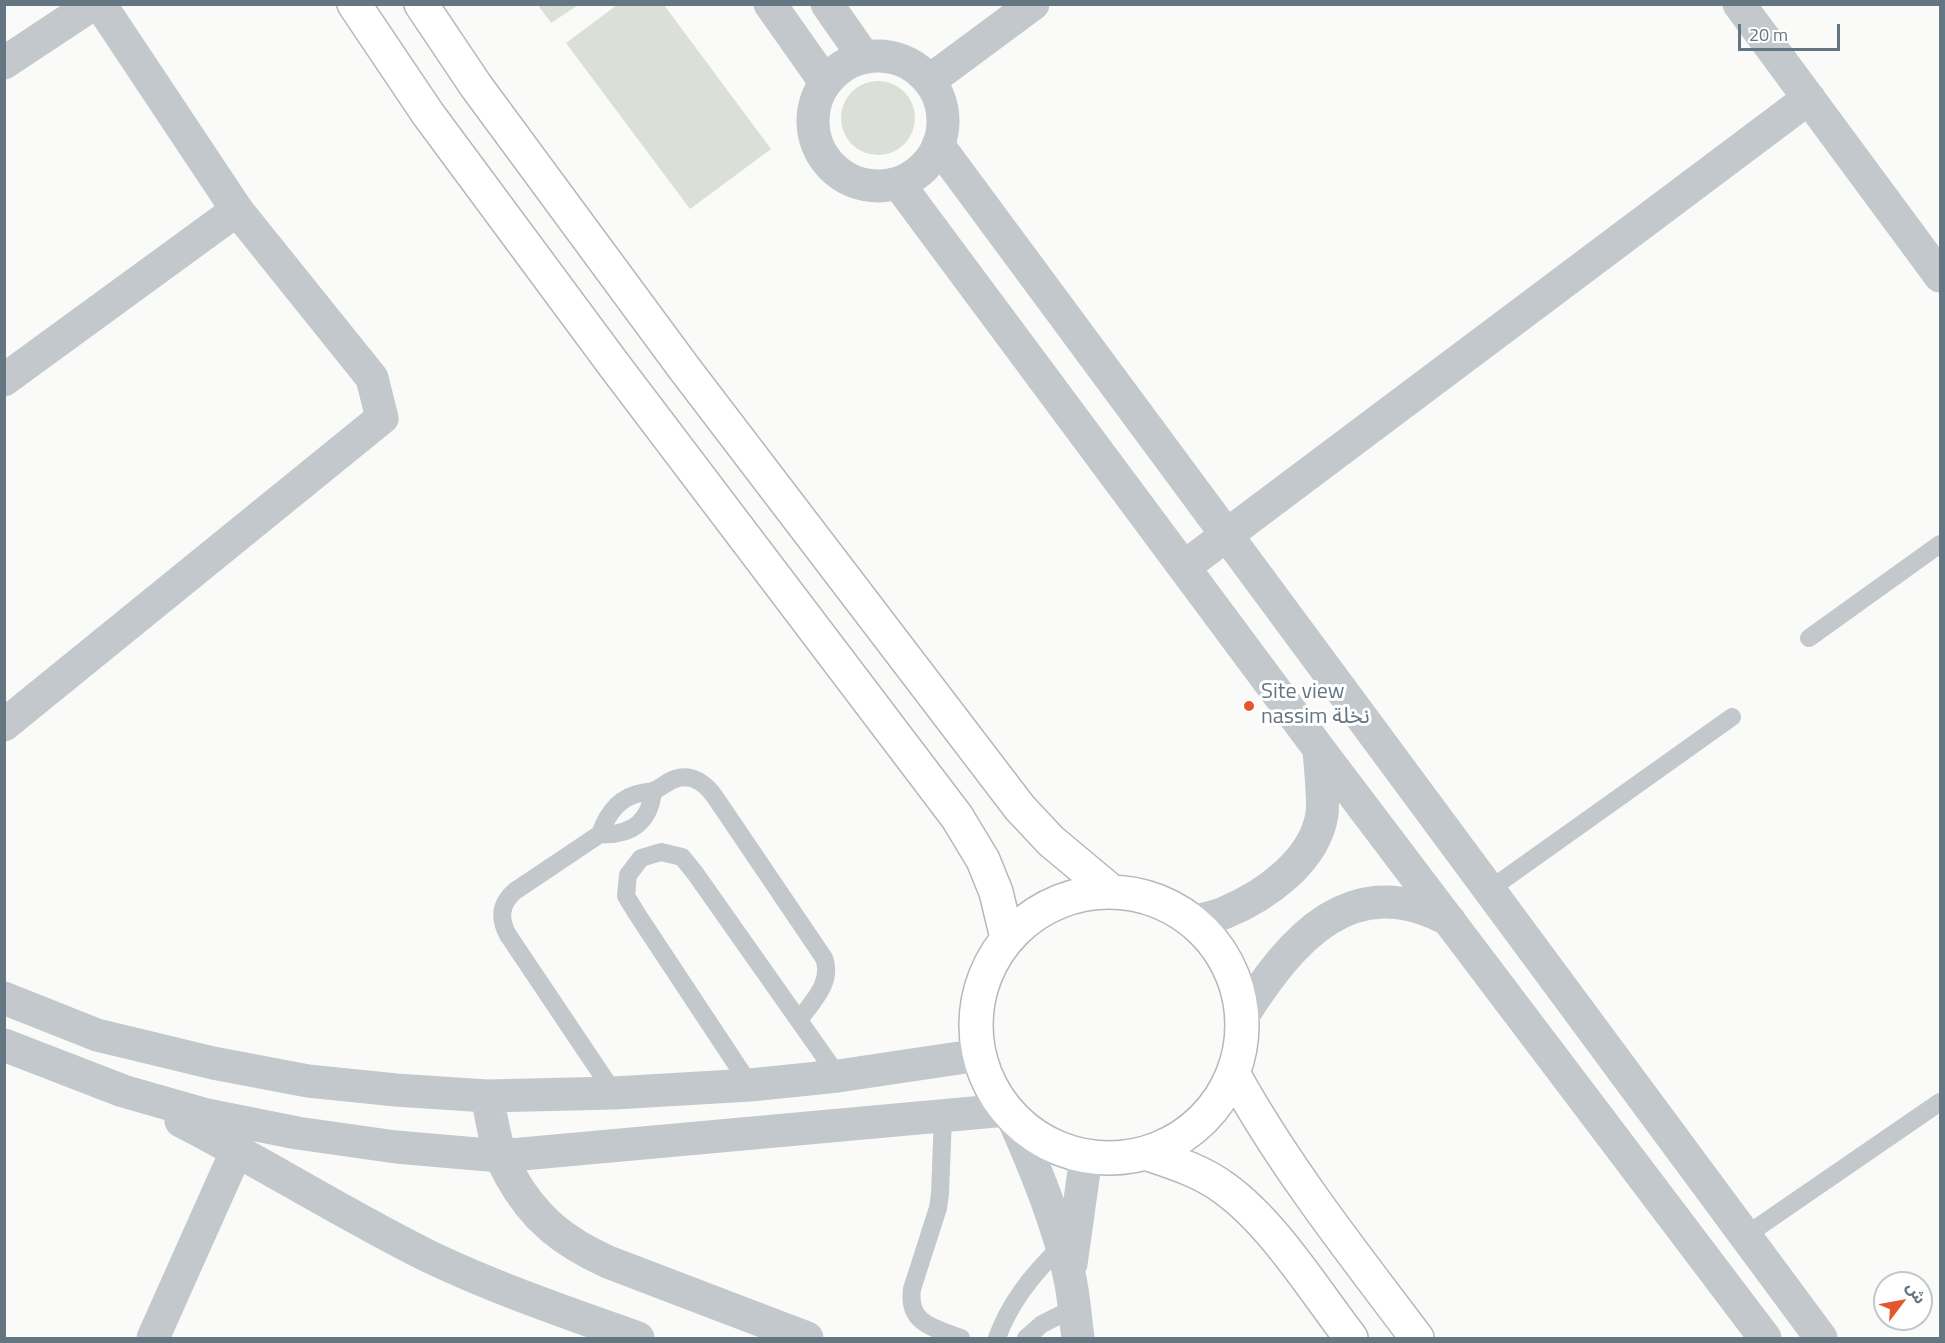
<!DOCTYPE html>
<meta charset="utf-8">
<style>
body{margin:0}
#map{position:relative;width:1945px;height:1343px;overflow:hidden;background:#fafaf8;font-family:"Titillium Web","Noto Sans Arabic",sans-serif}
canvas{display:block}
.frame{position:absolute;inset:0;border:6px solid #657683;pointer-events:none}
.north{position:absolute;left:1873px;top:1271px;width:60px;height:60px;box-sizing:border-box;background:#fff;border:2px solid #c1c8cd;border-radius:50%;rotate:58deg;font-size:16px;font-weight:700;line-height:24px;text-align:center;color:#657683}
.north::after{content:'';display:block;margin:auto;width:21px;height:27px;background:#e4572e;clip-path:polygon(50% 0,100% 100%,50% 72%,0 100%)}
.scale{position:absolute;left:1738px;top:24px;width:102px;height:27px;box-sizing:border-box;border:3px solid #657683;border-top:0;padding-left:8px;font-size:18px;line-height:21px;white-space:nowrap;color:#657683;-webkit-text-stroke:4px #fff;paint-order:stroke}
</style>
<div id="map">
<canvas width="1945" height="1343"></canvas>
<div class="frame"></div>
<div class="north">ش</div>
<div class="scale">20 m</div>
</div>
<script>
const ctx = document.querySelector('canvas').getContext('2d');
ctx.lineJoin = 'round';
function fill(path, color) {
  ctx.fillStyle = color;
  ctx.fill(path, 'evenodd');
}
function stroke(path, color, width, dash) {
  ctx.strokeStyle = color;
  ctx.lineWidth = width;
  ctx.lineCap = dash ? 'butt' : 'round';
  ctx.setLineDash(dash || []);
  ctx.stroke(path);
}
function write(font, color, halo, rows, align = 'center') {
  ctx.font = font + ' "Titillium Web","Noto Sans Arabic",sans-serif';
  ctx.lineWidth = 6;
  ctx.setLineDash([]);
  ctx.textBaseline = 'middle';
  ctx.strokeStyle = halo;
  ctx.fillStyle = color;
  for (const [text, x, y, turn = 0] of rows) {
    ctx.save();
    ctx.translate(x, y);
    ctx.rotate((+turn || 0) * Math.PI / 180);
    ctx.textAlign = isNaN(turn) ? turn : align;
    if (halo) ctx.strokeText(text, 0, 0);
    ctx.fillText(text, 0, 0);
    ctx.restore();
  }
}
const green = new Path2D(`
 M538,5H578L551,23Z
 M617,5H664L771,149L690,209L566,43Z
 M841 118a37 37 0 1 1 74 0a37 37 0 1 1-74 0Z`);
const lane = new Path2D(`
 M1809,638L1940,544
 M600,834C607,814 619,797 641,793C646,792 651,792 655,790C662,787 668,781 675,779C692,773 706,784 715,797L824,958C833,982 813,1001 799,1020
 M1489,890L1732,717
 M750,1085L637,914L626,896L628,875L641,858L661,852L682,857L695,873L838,1076
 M614,1093L508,935C499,918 500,904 515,891L600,834C631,836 650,822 653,791
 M943,1116L940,1194L938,1208L912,1289C907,1324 935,1328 961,1338
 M1745,1236L1940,1102
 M997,1338C1010,1302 1033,1273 1061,1247
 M1026,1338L1042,1324L1074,1308`);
const street = new Path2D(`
 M770,4L825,82
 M827,4L864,57
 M1739,4L1940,276
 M813 121a65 65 0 1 1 130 0a65 65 0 1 1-130 0Z
 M4,63L93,4
 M929,81L1033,4
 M938,145L1821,1338
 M898,183L1319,749L1765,1338
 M4,380L237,210
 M1184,567L1809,98
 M4,725L382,418L372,378L237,210L100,4
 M1193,922C1203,919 1214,917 1224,913C1265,896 1315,861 1322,814C1324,798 1320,767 1319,749
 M4,998L97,1035L213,1063L308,1081L396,1090L487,1096L614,1093L750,1085L838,1076L979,1055
 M1242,1017C1291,940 1351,867 1449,920
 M4,1045L123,1091L207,1115L297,1133L396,1147L500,1156L1006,1110
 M487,1096C491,1115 494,1136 500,1154C502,1162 507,1168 510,1175C534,1219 564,1242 608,1262L807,1338
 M1013,1118C1035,1168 1057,1221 1069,1274C1074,1295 1075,1317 1078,1338
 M181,1121C265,1164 345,1215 430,1257C497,1289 568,1313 638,1338
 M1071,1264L1086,1157
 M153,1338L237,1150`);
const highway = new Path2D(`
 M354,4L428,114L614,365L957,817L983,860L996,892L1007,938
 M421,4L476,86L684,368L1020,808L1051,841L1112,892
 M976 1025a133 133 0 1 1 266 0a133 133 0 1 1-266 0Z
 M1234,1075C1286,1169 1353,1253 1417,1338
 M1148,1154C1175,1163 1201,1171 1224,1188C1273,1223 1314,1290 1351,1338`);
const markers = [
 [1249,706,6,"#e4572e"]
];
const poiNames = [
 ["Site view",1261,693],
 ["nassim نخلة",1261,718]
];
fill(green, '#dadfd7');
stroke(highway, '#b4b9bd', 36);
stroke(lane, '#c3c8cc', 18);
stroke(street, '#c3c8cc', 33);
stroke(highway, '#fff', 33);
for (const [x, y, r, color] of markers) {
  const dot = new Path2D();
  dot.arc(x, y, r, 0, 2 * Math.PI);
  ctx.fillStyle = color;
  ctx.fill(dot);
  stroke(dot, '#fff', 2);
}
write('22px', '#657683', '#fff', poiNames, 'left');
</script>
